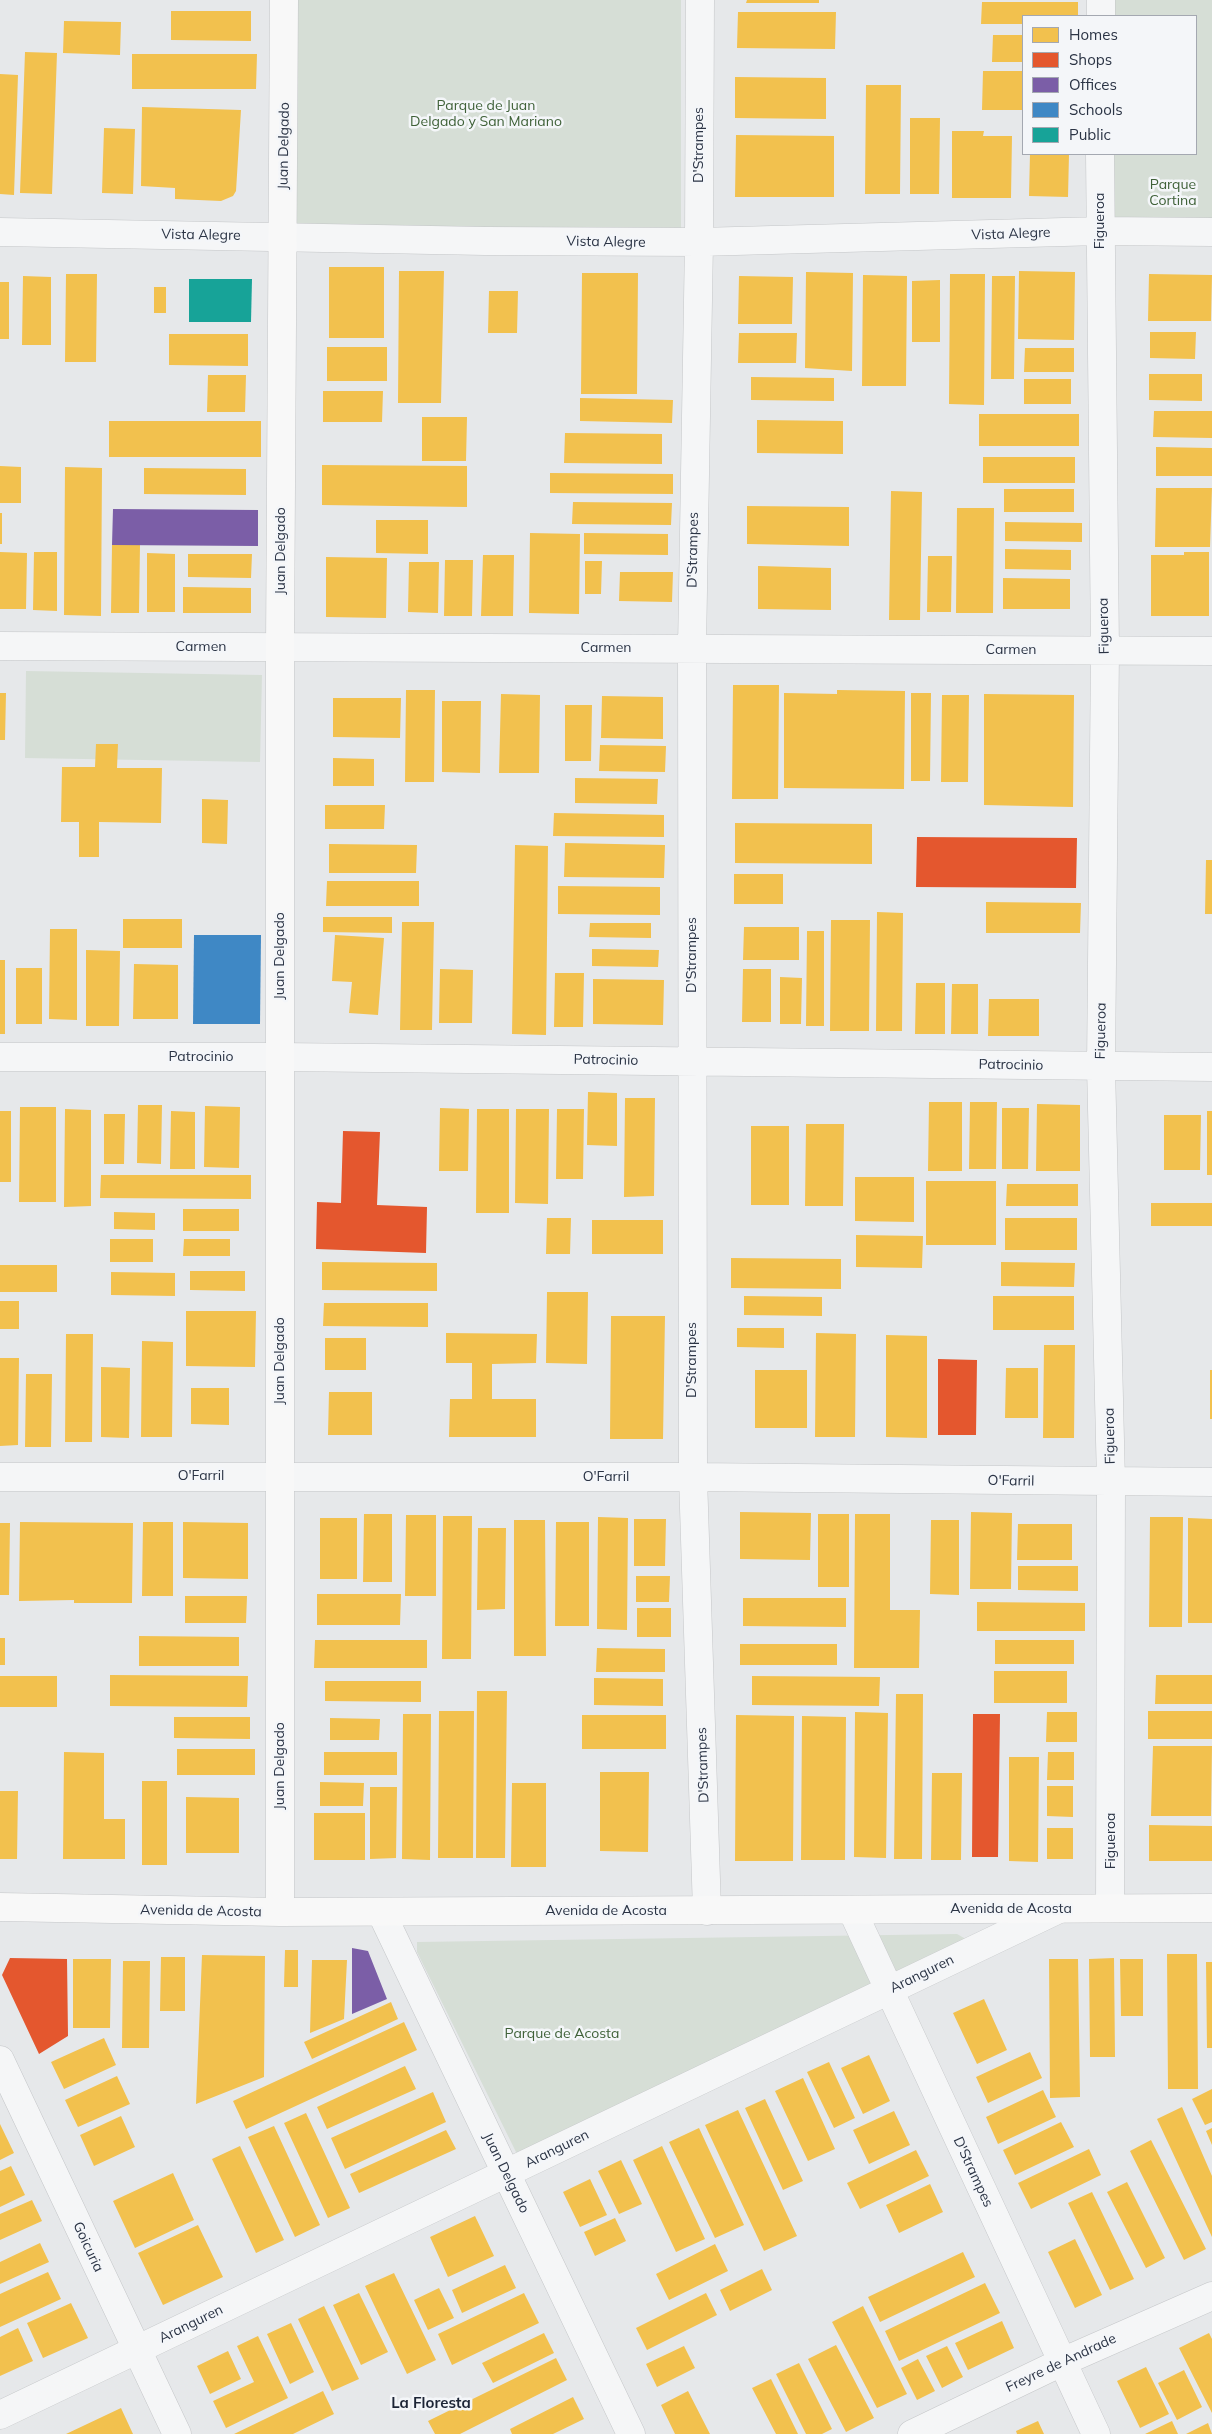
<!DOCTYPE html>
<style>
body{margin:0}
#map{position:relative;width:1212px;height:2434px;overflow:hidden;background:#e6e8ea;font-family:Mulish,sans-serif}
canvas{display:block}
.legend{position:absolute;left:1022px;top:15px;width:175px;height:140px;box-sizing:border-box;background:#f4f6f9;border:1px solid #a4a8b1;margin:0;padding:6px 9px;list-style:none;font-size:15px;color:#2b3445}
.legend li{display:flex;align-items:center;gap:10px;height:25px}
.legend b{width:25px;border:1px solid #a4a8b1}
</style>
<div id="map">
<canvas width="1212" height="2434"></canvas>
<ul class="legend">
<li><b style="height:14px;background:#f2c14e"></b>Homes</li>
<li><b style="height:14px;background:#e4572e"></b>Shops</li>
<li><b style="height:14px;background:#7b5ea7"></b>Offices</li>
<li><b style="height:14px;background:#3f88c5"></b>Schools</li>
<li><b style="height:14px;background:#17a398"></b>Public</li>
</ul>
</div>
<script>
const ctx = document.querySelector('canvas').getContext('2d');
ctx.lineJoin = 'round';
function fill(path, color) {
  ctx.fillStyle = color;
  ctx.fill(path, 'evenodd');
}
function stroke(path, color, width, dash) {
  ctx.strokeStyle = color;
  ctx.lineWidth = width;
  ctx.lineCap = dash ? 'butt' : 'round';
  ctx.setLineDash(dash || []);
  ctx.stroke(path);
}
function write(font, color, halo, rows, align = 'center') {
  ctx.font = font + ' Mulish,sans-serif';
  ctx.lineWidth = 5;
  ctx.setLineDash([]);
  ctx.textBaseline = 'middle';
  ctx.strokeStyle = halo;
  ctx.fillStyle = color;
  for (const [text, x, y, turn = 0] of rows) {
    ctx.save();
    ctx.translate(x, y);
    ctx.rotate((+turn || 0) * Math.PI / 180);
    ctx.textAlign = isNaN(turn) ? turn : align;
    if (halo) ctx.strokeText(text, 0, 0);
    ctx.fillText(text, 0, 0);
    ctx.restore();
  }
}
const green = new Path2D(`
 M291,0H681V228H291Z
 M1101,0H1212V232L1100,231V154H1196V16H1101Z
 M26,671L262,675L260,762L25,758Z
 M957,1934L964,1938L966,1942L517,2154L417,1952V1942Z`);
const homes = new Path2D(`
 M747,0H819V3H746Z
 M982,2H1078V16H1023V24H981Z
 M171,11H251V41L171,40Z
 M738,12H836L835,49L737,48Z
 M64,21L121,22L120,55L63,53Z
 M993,35H1023V62H992Z
 M25,52L57,53L52,194L20,193Z
 M132,54H257L256,89H132Z
 M983,71H1023V110H982Z
 M0,74L18,75L14,195L0,194Z
 M735,77L826,78V119L735,118Z
 M866,85H901L900,194H865Z
 M142,107L241,110L236,191L233,196L221,201L175,199V188L141,186Z
 M910,118H940L939,194H910Z
 M104,128L135,129L133,194L102,193Z
 M952,131H984L983,136H1012L1011,198H952Z
 M736,135L834,136V197H735Z
 M1030,154H1069L1068,197L1029,196Z
 M329,267H384V338H329Z
 M399,271H444L441,403H398Z
 M1019,271L1075,272L1074,340L1018,339Z
 M806,272L853,273L852,371L805,368Z
 M582,273H638L637,394H581Z
 M66,274H97L96,362H65Z
 M950,274H985L984,405L949,404Z
 M1149,274L1212,275L1211,321H1148Z
 M863,275L907,276L906,386H862Z
 M23,276L51,277V345H22Z
 M739,276L793,277L792,324H738Z
 M992,276H1015L1014,379H991Z
 M940,280V342H912V281Z
 M0,282H9V339H0Z
 M154,287H166V313H154Z
 M489,291H518L517,333H488Z
 M1150,332H1196L1195,359L1150,358Z
 M739,333H797L796,363H738Z
 M169,334H248V366L169,365Z
 M327,347H387V381H327Z
 M1025,348H1074V372H1024Z
 M1149,374H1202V401L1149,400Z
 M208,375H246L245,412H207Z
 M751,377L834,378V401L751,400Z
 M1024,379H1071V404H1024Z
 M323,391H383L382,422H323Z
 M580,398L673,400L672,423L580,421Z
 M1154,411H1212V438L1153,437Z
 M979,414H1079V446H979Z
 M422,417H467L466,461H422Z
 M757,420L843,421V454L757,453Z
 M109,421H261V457H109Z
 M565,433L662,434V464L564,463Z
 M1156,447L1212,448V476H1156Z
 M983,457H1075V483H983Z
 M322,465L467,466V507L322,505Z
 M0,466L21,467V503H0Z
 M65,467L102,468L101,616L64,615Z
 M144,468L246,469V495L144,494Z
 M550,473L673,474V494L550,493Z
 M1156,488H1212L1210,547H1155Z
 M1004,489H1074V512H1004Z
 M891,491L922,492L920,620H889Z
 M573,502L672,503L671,525L572,524Z
 M747,506L849,507V546L747,544Z
 M957,508H994L993,613H956Z
 M0,513H2V544H0Z
 M376,520H428V554L376,553Z
 M1005,522L1082,523V542L1005,541Z
 M530,533L580,534L579,614L529,613Z
 M584,533L668,534V555L584,554Z
 M112,545H140L139,613H111Z
 M1005,549L1071,550V570L1005,569Z
 M0,552L27,553L26,609H0Z
 M34,552H57V611L33,610Z
 M1184,552H1209V616H1151V555H1184Z
 M147,553L175,554V612H147Z
 M188,554H252L251,578L188,577Z
 M483,555H514L513,616H481Z
 M928,556H952L951,612H927Z
 M326,557L387,558L386,618L326,617Z
 M445,560H473L472,616H444Z
 M585,561H602L601,594H585Z
 M409,562H439L438,613L408,612Z
 M758,566L831,568V610L758,609Z
 M620,572H673L672,602L619,601Z
 M1003,578L1070,579V609H1003Z
 M183,587L251,588V613H183Z
 M733,685H779L778,799H732Z
 M406,690H435L434,782H405Z
 M837,690L905,691L904,789L784,788V693L837,694Z
 M0,693H6L5,740H0Z
 M911,693H931L930,781H911Z
 M501,694L540,695L539,773H499Z
 M984,694L1074,695L1073,807L984,805Z
 M942,695H969L968,782H941Z
 M602,696L663,697V739L601,738Z
 M333,698H401L400,738L333,737Z
 M442,701H481L480,773L442,772Z
 M565,705H592L591,761H565Z
 M96,744H118L117,768H162L161,823L99,822V857H79V822H61L62,767H95Z
 M600,745L666,746L665,772L599,771Z
 M333,758L374,759V786H333Z
 M575,778L658,779L657,804L575,803Z
 M202,799L228,800L227,844L202,843Z
 M325,805H385L384,829H325Z
 M554,813L664,815V837L553,836Z
 M735,823L872,824V864L735,863Z
 M565,843L665,845L664,878L564,877Z
 M329,844L417,845L416,873H329Z
 M515,845L548,846L546,1035L512,1034Z
 M1206,860H1212V914H1205Z
 M734,874H783V904H734Z
 M327,881H419V906H326Z
 M558,886L660,887V915L558,914Z
 M986,902L1081,903L1080,933H986Z
 M877,912L903,913L902,1031H876Z
 M323,917H392V933L323,932Z
 M123,919H182V948H123Z
 M831,920H870L869,1031H830Z
 M402,922H434L432,1030H400Z
 M590,923H651V938L589,937Z
 M744,927H799V960H743Z
 M50,929H77V1020L49,1019Z
 M807,931H824V1026H806Z
 M335,935L384,938L378,1015L349,1013L352,982L332,981Z
 M592,949L659,950L658,967L592,966Z
 M86,950L120,951L119,1026H86Z
 M0,960H5V1034H0Z
 M134,964L178,965V1019H133Z
 M16,968H42V1024H16Z
 M440,969L473,970L472,1023H439Z
 M743,969H771V1022H742Z
 M555,973H584L583,1027H554Z
 M780,977L802,978L801,1024H780Z
 M593,979L664,980L663,1025L593,1024Z
 M916,983H945V1034H915Z
 M952,984H978V1034H951Z
 M989,999H1039V1036H988Z
 M588,1092L617,1093V1146L587,1145Z
 M625,1098H655L654,1196L624,1197Z
 M929,1102H962V1171H928Z
 M970,1102H997L996,1169H969Z
 M1037,1104L1080,1105V1171H1036Z
 M138,1105H162L161,1164L137,1163Z
 M205,1106L240,1107L239,1168L204,1167Z
 M20,1107H56V1202H19Z
 M440,1108L469,1109L468,1171H439Z
 M1002,1108H1029L1028,1169H1002Z
 M65,1109L91,1110V1206L64,1207Z
 M477,1109H509V1213H476Z
 M516,1109H549L548,1204L515,1203Z
 M557,1109H584L583,1179H556Z
 M0,1111H11V1182H0Z
 M171,1111L195,1112V1169H170Z
 M1207,1111H1212V1175H1207Z
 M104,1114H125L124,1164H104Z
 M1164,1115H1201L1200,1170H1164Z
 M806,1124H844L843,1206H805Z
 M751,1126H789V1205H751Z
 M101,1175H251V1199L100,1198Z
 M855,1177H914V1222L855,1221Z
 M926,1181H996V1245H926Z
 M1007,1184H1078V1206H1006Z
 M1151,1203H1212V1226H1151Z
 M183,1209H239V1231H183Z
 M114,1212L155,1213V1230L114,1229Z
 M547,1218H571L570,1254H546Z
 M1005,1218H1077V1250H1005Z
 M592,1220H663V1254H592Z
 M856,1235L923,1236L922,1268L856,1267Z
 M110,1239H153V1262H110Z
 M184,1239H230V1256H183Z
 M731,1258L841,1259V1289L731,1288Z
 M322,1262L437,1263V1291L322,1290Z
 M1001,1262L1075,1263L1074,1287L1001,1286Z
 M0,1265H57V1292H0Z
 M190,1271H245V1291L190,1290Z
 M111,1272L175,1273V1296L111,1295Z
 M547,1292H588L587,1364L546,1363Z
 M744,1296L822,1297V1316L744,1315Z
 M993,1296H1074V1330H993Z
 M0,1301H19V1329H0Z
 M324,1303H428V1327L323,1326Z
 M186,1311H256L255,1367L186,1366Z
 M611,1316H665L663,1439H610Z
 M737,1328H784V1348L737,1347Z
 M446,1333L537,1334L536,1363L492,1364V1399H536V1437H449L450,1399H472V1363H446Z
 M816,1333L856,1334L855,1437H815Z
 M66,1334H93L92,1442H65Z
 M886,1335L927,1336V1438L886,1437Z
 M325,1338H366V1370H325Z
 M142,1341L173,1342L172,1437H141Z
 M1044,1345H1075L1074,1438H1043Z
 M0,1358H19L18,1445L0,1446Z
 M101,1367L130,1368L129,1438L101,1437Z
 M1006,1368H1038V1418H1005Z
 M755,1370H807V1428H755Z
 M1210,1370H1212V1419H1210Z
 M26,1374H52L51,1447H25Z
 M191,1388H229V1425L191,1424Z
 M329,1392H372V1435H328Z
 M740,1512L811,1513L810,1560L740,1559Z
 M971,1512L1012,1513L1011,1589H970Z
 M364,1514H392V1582H363Z
 M818,1514H849V1587H818Z
 M855,1514H890V1610H920L919,1668H854Z
 M406,1515H436V1596H405Z
 M443,1516H472L471,1659H442Z
 M598,1517L628,1518L627,1630L597,1629Z
 M1150,1517H1183L1182,1627H1149Z
 M320,1518H357V1579H320Z
 M1188,1518L1212,1519V1623H1188Z
 M634,1519H666L665,1566H634Z
 M514,1520H545L546,1656H514Z
 M931,1520H959V1595L930,1594Z
 M20,1522L133,1523L132,1603H74V1600L19,1601Z
 M143,1522H173V1596H142Z
 M183,1522L248,1523V1579L183,1578Z
 M556,1522H589V1626H555Z
 M0,1523H10L9,1595H0Z
 M1018,1524H1072V1560H1017Z
 M478,1528H506L505,1609L477,1610Z
 M1018,1566H1078V1591L1018,1590Z
 M636,1576H670L669,1602H636Z
 M317,1594H401L400,1625H317Z
 M185,1596H247L246,1623H185Z
 M743,1598H846V1627L743,1626Z
 M977,1602L1085,1603V1631H977Z
 M637,1608H671V1637H637Z
 M139,1636L239,1637V1666H139Z
 M0,1638H5V1665H0Z
 M315,1640H427V1668H314Z
 M995,1640H1074V1664H995Z
 M740,1644H837V1665H740Z
 M597,1648L665,1649V1672H596Z
 M994,1671H1067V1703H994Z
 M110,1675L248,1676L247,1707L110,1706Z
 M1156,1675H1212V1704H1155Z
 M0,1676H57V1707H0Z
 M752,1676L880,1677L879,1706L752,1705Z
 M594,1678L663,1679V1706L594,1705Z
 M325,1681H421V1702L325,1701Z
 M477,1691H507L505,1858H476Z
 M896,1694H923L922,1859H894Z
 M439,1711H474L473,1858H438Z
 M1148,1711H1212V1739H1148Z
 M855,1712L888,1713L886,1858L854,1857Z
 M1047,1712H1077V1742H1046Z
 M403,1714H431L430,1860L402,1859Z
 M582,1715H666V1749H582Z
 M736,1715L794,1716L793,1861H735Z
 M802,1716L846,1717L845,1860H801Z
 M174,1717H250V1739L174,1738Z
 M330,1718L380,1719L379,1740H330Z
 M1153,1746H1212L1211,1816H1151Z
 M177,1749H255V1775H177Z
 M64,1752L104,1753V1819H125V1859H63Z
 M324,1752H397V1775H324Z
 M1048,1752H1074V1780H1047Z
 M1009,1757H1039L1038,1862L1009,1861Z
 M600,1772H649L648,1852L600,1851Z
 M932,1773H962L961,1860H931Z
 M142,1781H167V1865H142Z
 M320,1782L364,1783L363,1806H320Z
 M512,1783H546V1867H511Z
 M1047,1786H1073V1817L1047,1816Z
 M370,1787H397L396,1858L370,1859Z
 M0,1791H18L17,1859H0Z
 M186,1797L239,1798V1853H186Z
 M314,1813H365V1860H314Z
 M1149,1825L1212,1826V1861H1149Z
 M1047,1828H1073V1859H1047Z
 M285,1950H298V1987H284Z
 M1167,1954H1197L1198,2089H1168Z
 M202,1955L265,1956L264,2077L196,2104Z
 M161,1957H185V2011H160Z
 M1114,1958L1115,2057H1090L1089,1959Z
 M73,1959H111L110,2028H73Z
 M1049,1959H1078L1080,2097L1050,2098Z
 M1120,1959H1143V2016H1121Z
 M312,1960H347L344,2019L310,2033Z
 M123,1961H150L149,2048H122Z
 M1206,1962H1212V2048H1207Z
 M984,1999L1007,2050L977,2064L953,2013Z
 M391,2002L398,2019L312,2059L304,2042Z
 M404,2022L417,2050L246,2129L233,2101Z
 M104,2038L116,2065L64,2089L51,2062Z
 M1030,2052L1042,2078L988,2103L976,2077Z
 M869,2055L890,2101L863,2114L841,2068Z
 M829,2062L855,2118L834,2128L807,2072Z
 M405,2066L416,2089L327,2129L317,2107Z
 M117,2076L130,2104L78,2127L65,2100Z
 M803,2078L835,2149L808,2161L775,2091Z
 M1212,2089V2122L1205,2125L1192,2099Z
 M1043,2090L1056,2117L998,2144L986,2117Z
 M433,2092L446,2122L345,2169L331,2138Z
 M765,2099L803,2181L783,2190L745,2108Z
 M1182,2107L1212,2176V2237L1157,2119Z
 M738,2110L797,2236L764,2251L705,2125Z
 M894,2111L910,2145L869,2164L853,2130Z
 M306,2113L350,2208L328,2218L284,2123Z
 M121,2116L135,2147L94,2166L80,2135Z
 M1061,2122L1074,2147L1015,2175L1003,2150Z
 M0,2124L14,2153L0,2160Z
 M274,2126L320,2225L295,2237L248,2137Z
 M699,2128L744,2225L715,2238L669,2142Z
 M1212,2128V2145L1206,2131Z
 M446,2130L456,2149L359,2193L350,2174Z
 M1151,2140L1206,2249L1184,2260L1130,2151Z
 M240,2146L284,2240L256,2253L212,2159Z
 M662,2146L705,2239L676,2252L633,2160Z
 M1089,2149L1101,2175L1031,2209L1018,2183Z
 M916,2150L929,2176L860,2209L847,2183Z
 M621,2160L642,2204L619,2214L598,2171Z
 M11,2166L25,2195L0,2207V2171Z
 M173,2173L194,2220L135,2248L113,2201Z
 M590,2179L607,2215L580,2227L563,2192Z
 M1127,2182L1165,2258L1146,2268L1107,2192Z
 M930,2184L943,2212L899,2233L886,2205Z
 M1092,2192L1134,2279L1110,2290L1068,2203Z
 M32,2200L42,2221L0,2240V2214Z
 M475,2216L494,2256L448,2277L430,2237Z
 M615,2218L626,2241L595,2256L584,2232Z
 M198,2225L223,2277L163,2305L138,2253Z
 M1075,2239L1102,2295L1075,2308L1048,2252Z
 M40,2243L49,2262L0,2284V2262Z
 M715,2244L728,2271L669,2300L656,2274Z
 M963,2252L975,2277L880,2322L868,2297Z
 M505,2265L516,2288L462,2313L452,2290Z
 M762,2269L772,2290L730,2311L720,2290Z
 M48,2272L61,2299L0,2327V2294Z
 M394,2273L436,2360L407,2374L365,2286Z
 M985,2283L1000,2313L899,2361L885,2331Z
 M439,2288L454,2318L428,2330L414,2300Z
 M359,2293L388,2352L361,2365L333,2305Z
 M524,2293L539,2323L452,2365L438,2334Z
 M706,2293L717,2315L647,2350L636,2328Z
 M71,2303L88,2338L43,2358L27,2323Z
 M324,2306L359,2379L332,2391L298,2319Z
 M863,2306L907,2394L877,2408L832,2322Z
 M1002,2321L1014,2348L968,2370L955,2343Z
 M291,2323L314,2372L290,2384L267,2334Z
 M18,2328L33,2361L0,2376V2337Z
 M544,2333L554,2353L493,2383L482,2363Z
 M1209,2333L1212,2339V2413L1179,2348Z
 M258,2336L288,2398L226,2428L213,2401L254,2382L237,2346Z
 M836,2345L874,2418L846,2432L808,2359Z
 M684,2346L695,2368L657,2387L646,2364Z
 M947,2346L963,2377L942,2388L926,2356Z
 M228,2351L241,2379L210,2394L197,2366Z
 M556,2358L567,2380L460,2434H435L428,2421Z
 M918,2359L935,2391L917,2400L901,2368Z
 M799,2363L832,2429L822,2434H806L776,2374Z
 M1146,2367L1169,2414L1140,2428L1117,2381Z
 M1184,2370L1202,2407L1177,2420L1158,2383Z
 M771,2379L798,2434H776L752,2388Z
 M323,2391L334,2414L293,2434H234Z
 M688,2391L710,2434H675L661,2405Z
 M573,2397L584,2419L553,2434H512L510,2429Z
 M121,2408L133,2434H66Z
 M1038,2421L1044,2434H1017L1016,2431Z
 M1172,2421L1178,2434H1145Z
 M1208,2423L1212,2434H1186Z`);
const shops = new Path2D(`
 M917,837L1077,838L1076,888L916,887Z
 M343,1131L380,1132L377,1205L427,1207L426,1253L316,1249L317,1202L341,1203Z
 M938,1359L977,1360L976,1435H938Z
 M973,1714H1000L998,1857H972Z
 M10,1958L67,1959L68,2036L39,2054L2,1975Z`);
const offices = new Path2D(`
 M113,509L258,510V546L112,545Z
 M352,1948L368,1951L387,1999L352,2014Z`);
const schools = new Path2D(`
 M194,935H261L260,1024H193Z`);
const public = new Path2D(`
 M189,279H252L251,322H189Z`);
const street = new Path2D(`
 M700,0L699,242L692,648L693,1477L707,1911
 M1101,16V0
 M1100,154L1105,651L1101,1067L1111,1482L1110,1908
 M0,232L485,241L699,242L1100,231L1212,232
 M0,646L1212,651
 M0,1057H280L1212,1067
 M0,1477H693L1212,1482
 M852,1910L1096,2434
 M381,1912L631,2434
 M0,2060L177,2434
 M0,2415L1059,1909
 M912,2434L1062,2362L1212,2296`);
const secondary = new Path2D(`
 M0,1907L280,1912L1212,1908
 M280,1912V647L284,0`);
const parkNames = [
 ["Parque de Juan",486,106],
 ["Delgado y San Mariano",486,122],
 ["Parque",1173,185],
 ["Cortina",1173,201],
 ["Parque de Acosta",562,2034]
];
const streetNames = [
 ["D'Strampes",699,145,-90],
 ["Juan Delgado",284,146,-89],
 ["Figueroa",1100,221,-90],
 ["Vista Alegre",1011,234,-2],
 ["Vista Alegre",201,235,1],
 ["Vista Alegre",606,242,1],
 ["D'Strampes",693,550,-89],
 ["Juan Delgado",281,551,-90],
 ["Figueroa",1104,626,-91],
 ["Carmen",201,647],
 ["Carmen",606,648],
 ["Carmen",1011,650],
 ["D'Strampes",692,955,-90],
 ["Juan Delgado",280,956,-90],
 ["Figueroa",1101,1031,-89],
 ["Patrocinio",201,1057],
 ["Patrocinio",606,1060,1],
 ["Patrocinio",1011,1065,1],
 ["D'Strampes",692,1360,-90],
 ["Juan Delgado",280,1361,-90],
 ["Figueroa",1110,1436,-91],
 ["O'Farril",201,1476],
 ["O'Farril",606,1477],
 ["O'Farril",1011,1481,1],
 ["D'Strampes",703,1765,-92],
 ["Juan Delgado",280,1766,-90],
 ["Figueroa",1111,1841,-90],
 ["Avenida de Acosta",1011,1909],
 ["Avenida de Acosta",201,1911,1],
 ["Avenida de Acosta",606,1911],
 ["Aranguren",922,1974,-26],
 ["Aranguren",557,2149,-26],
 ["D'Strampes",973,2172,65],
 ["Juan Delgado",506,2173,64],
 ["Goicuria",88,2247,65],
 ["Aranguren",191,2324,-26],
 ["Freyre de Andrade",1061,2363,-25]
];
const neighbourhoodNames = [
 ["La Floresta",431,2403]
];
fill(green, '#d6ded6');
fill(homes, '#f2c14e');
fill(shops, '#e4572e');
fill(offices, '#7b5ea7');
fill(schools, '#3f88c5');
fill(public, '#17a398');
stroke(street, '#c4c6c8', 29);
stroke(secondary, '#c4c6c8', 29);
stroke(street, '#f5f6f7', 28);
stroke(secondary, '#f8f8f8', 28);
write('14px', '#3f6138', '#f4f6f9', parkNames);
write('14px', '#2b3445', '#f4f6f9', streetNames);
write('bold 15px', '#1d2536', '#f4f6f9', neighbourhoodNames);
</script>
